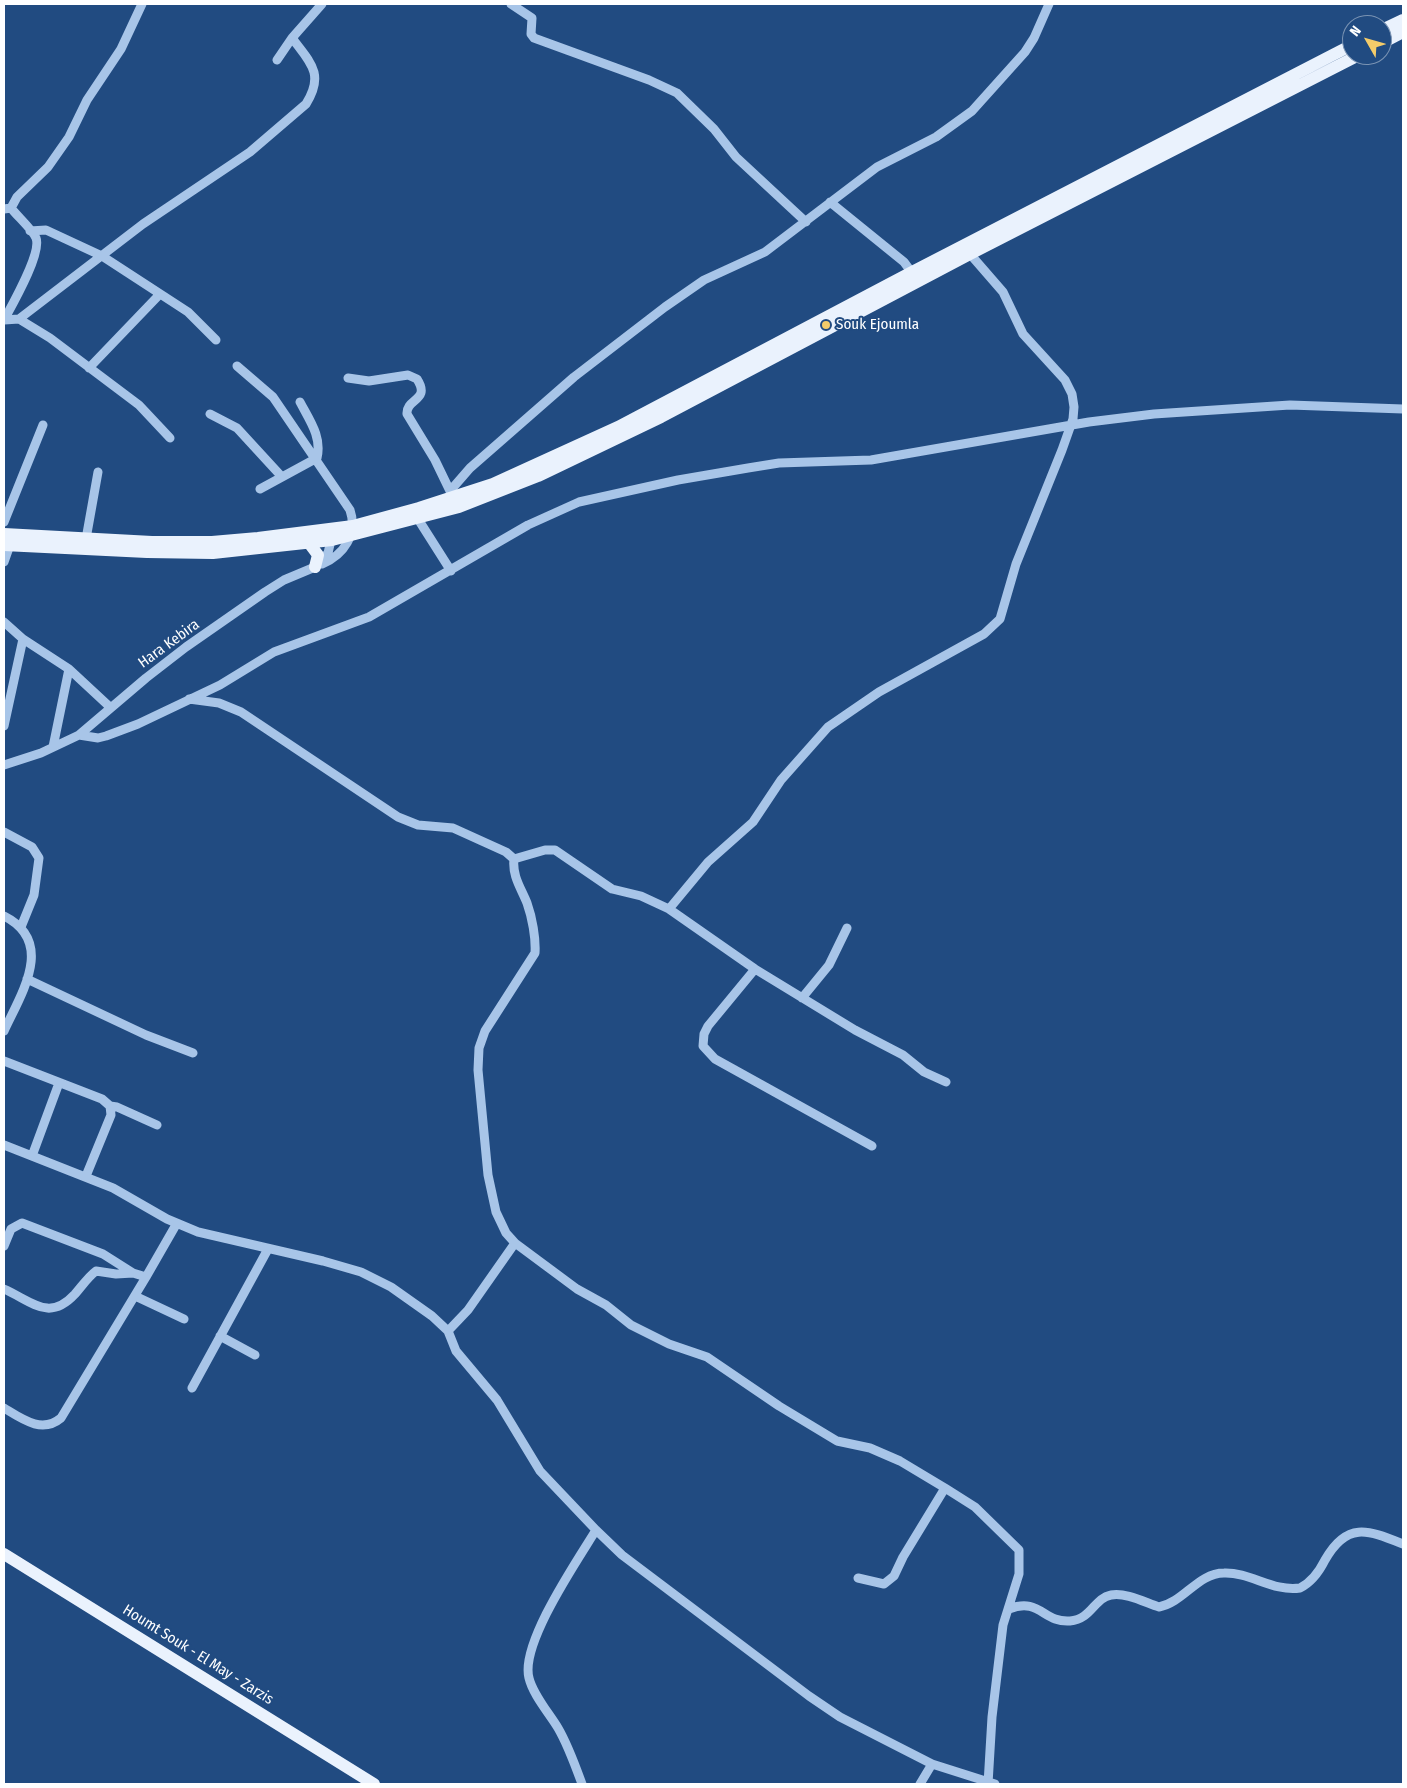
<!DOCTYPE html>
<style>
body{margin:0}
#map{position:relative;width:1407px;height:1788px;overflow:hidden;background:#214b81;font-family:"Fira Sans Condensed",sans-serif}
canvas{display:block}
.frame{position:absolute;inset:0;border:5px solid #fff;pointer-events:none}
.north{position:absolute;left:1342px;top:15px;width:50px;height:50px;box-sizing:border-box;background:#214b81;border:1px solid #7a93b3;border-radius:50%;rotate:308deg;font-size:14px;font-weight:700;line-height:20px;text-align:center;color:#fff}
.north::after{content:'';display:block;margin:auto;width:18px;height:22px;background:#f4cc6a;clip-path:polygon(50% 0,100% 100%,50% 72%,0 100%)}
</style>
<div id="map">
<canvas width="1407" height="1788"></canvas>
<div class="frame"></div>
<div class="north">N</div>
</div>
<script>
const ctx = document.querySelector('canvas').getContext('2d');
ctx.lineJoin = 'round';
function stroke(path, color, width, dash) {
  ctx.strokeStyle = color;
  ctx.lineWidth = width;
  ctx.lineCap = dash ? 'butt' : 'round';
  ctx.setLineDash(dash || []);
  ctx.stroke(path);
}
function write(font, color, halo, rows, align = 'center') {
  ctx.font = font + ' "Fira Sans Condensed",sans-serif';
  ctx.lineWidth = 4;
  ctx.setLineDash([]);
  ctx.textBaseline = 'middle';
  ctx.strokeStyle = halo;
  ctx.fillStyle = color;
  for (const [text, x, y, turn = 0] of rows) {
    ctx.save();
    ctx.translate(x, y);
    ctx.rotate((+turn || 0) * Math.PI / 180);
    ctx.textAlign = isNaN(turn) ? turn : align;
    if (halo) ctx.strokeText(text, 0, 0);
    ctx.fillText(text, 0, 0);
    ctx.restore();
  }
}
const minor = new Path2D(`
 M511,4L532,18L531,34L534,38L649,80L677,93L714,129L736,157L806,222
 M277,60L292,38L322,4
 M830,202L904,262L915,277
 M4,209L11,208L17,197L48,167L69,137L87,100L121,49L142,4
 M30,231L46,230L102,256L188,312L216,340
 M19,319L143,224L250,152L306,104C325,74 310,62 292,38
 M4,320L19,319L50,338L139,405L170,438
 M4,320C12,305 42,253 36,238C32,229 17,216 11,208
 M237,366L273,397L350,510C358,534 344,555 322,564
 M89,368L160,294
 M348,378L369,381L408,375L417,379C431,401 406,398 407,414L435,460L450,491
 M300,402C310,421 322,437 317,458
 M210,414L237,428L282,477
 M260,489L317,458
 M456,501L450,491L470,468L574,377L665,307L704,280L765,252L877,167L936,137L972,111L1025,52L1034,38L1049,4
 M418,519L451,571
 M4,522L43,425
 M86,539L98,472
 M4,562L10,545
 M4,622L23,639L69,669L111,708
 M189,699L219,703L241,712L398,817L418,825L453,828L506,852L514,859L545,850H555L612,889L641,896L669,909L755,969L855,1030L903,1055L924,1072L946,1082
 M4,726L23,639
 M79,735L98,738L106,736L138,724L220,685L274,652L369,617L528,525L579,502L678,480L748,468L779,463L871,460L1089,422L1154,414L1290,405L1403,409
 M53,747L69,669
 M4,765L41,753L79,735L146,678L186,647L265,592L284,580L315,567L328,553L332,536
 M4,832L32,847L39,858L34,895L21,927
 M514,859C512,876 521,888 527,903C532,917 536,938 535,953L485,1031L479,1048L478,1070L488,1175L496,1212L506,1233L515,1243L577,1289L606,1305L631,1325L669,1344L707,1357L779,1406L837,1441L870,1448L900,1461L945,1488L975,1507L1019,1550V1574L1003,1625L992,1717L988,1784
 M669,909L708,862L753,822L781,780L828,727L879,692L984,634L1000,619L1016,564L1062,450L1073,419L1074,407L1072,394L1065,380L1023,334L1003,292L970,254
 M4,916C56,942 21,994 4,1031
 M755,969L708,1026L704,1034L703,1046L715,1059L872,1146
 M27,979L146,1035L193,1053
 M802,998L829,965L847,928
 M4,1061L102,1099L110,1106L111,1115L86,1176
 M110,1106L117,1107L157,1125
 M4,1145L113,1188L167,1219L198,1232L323,1261L361,1272L391,1287L432,1316L448,1331L456,1351L497,1400L540,1471L596,1530L622,1555L809,1696L840,1717L932,1764L995,1784
 M32,1156L59,1083
 M4,1246L11,1229L22,1223L103,1254L133,1273
 M4,1289C33,1302 49,1322 75,1294C82,1286 88,1277 96,1271L116,1274L133,1273L146,1277L177,1223
 M135,1296L184,1319
 M448,1331L468,1310L515,1243
 M220,1336L255,1355
 M192,1388L268,1249
 M4,1408C22,1419 42,1434 61,1418L146,1277
 M858,1578L884,1584L894,1576L903,1557L945,1488
 M1009,1609C1040,1597 1043,1623 1070,1621C1092,1619 1094,1598 1111,1595C1126,1592 1146,1603 1159,1607C1184,1602 1198,1573 1224,1573C1250,1572 1273,1592 1300,1588C1312,1582 1319,1572 1325,1560C1347,1521 1368,1530 1403,1544
 M582,1784C575,1765 568,1745 558,1728C549,1713 533,1695 529,1678C520,1644 577,1561 596,1530
 M920,1784L932,1764`);
const major = new Path2D(`
 M1382,30L1403,20
 M1382,43L1403,32
 M4,534L152,542H212L258,538L353,526L419,508L493,484L618,427L912,272L1352,45
 M309,543L318,555L315,567
 M4,545L147,552L213,553L332,540L459,507L538,476L661,417L970,254L1359,55
 M4,1554L374,1784`);
const markers = [
 [826,325,5,"#f4cc6a"]
];
const poiNames = [
 ["Souk Ejoumla",836,325]
];
const streetNames = [
 ["Hara Kebira",169,644,-36],
 ["Houmt Souk - El May - Zarzis",198,1655,32]
];
stroke(minor, '#a8c5e8', 9);
stroke(major, '#eaf2fd', 12);
for (const [x, y, r, color] of markers) {
  const dot = new Path2D();
  dot.arc(x, y, r, 0, 2 * Math.PI);
  ctx.fillStyle = color;
  ctx.fill(dot);
  stroke(dot, '#214b81', 2);
}
write('15px', '#fff', '#214b81', poiNames, 'left');
write('15px', '#fff', '#214b81', streetNames);
</script>
